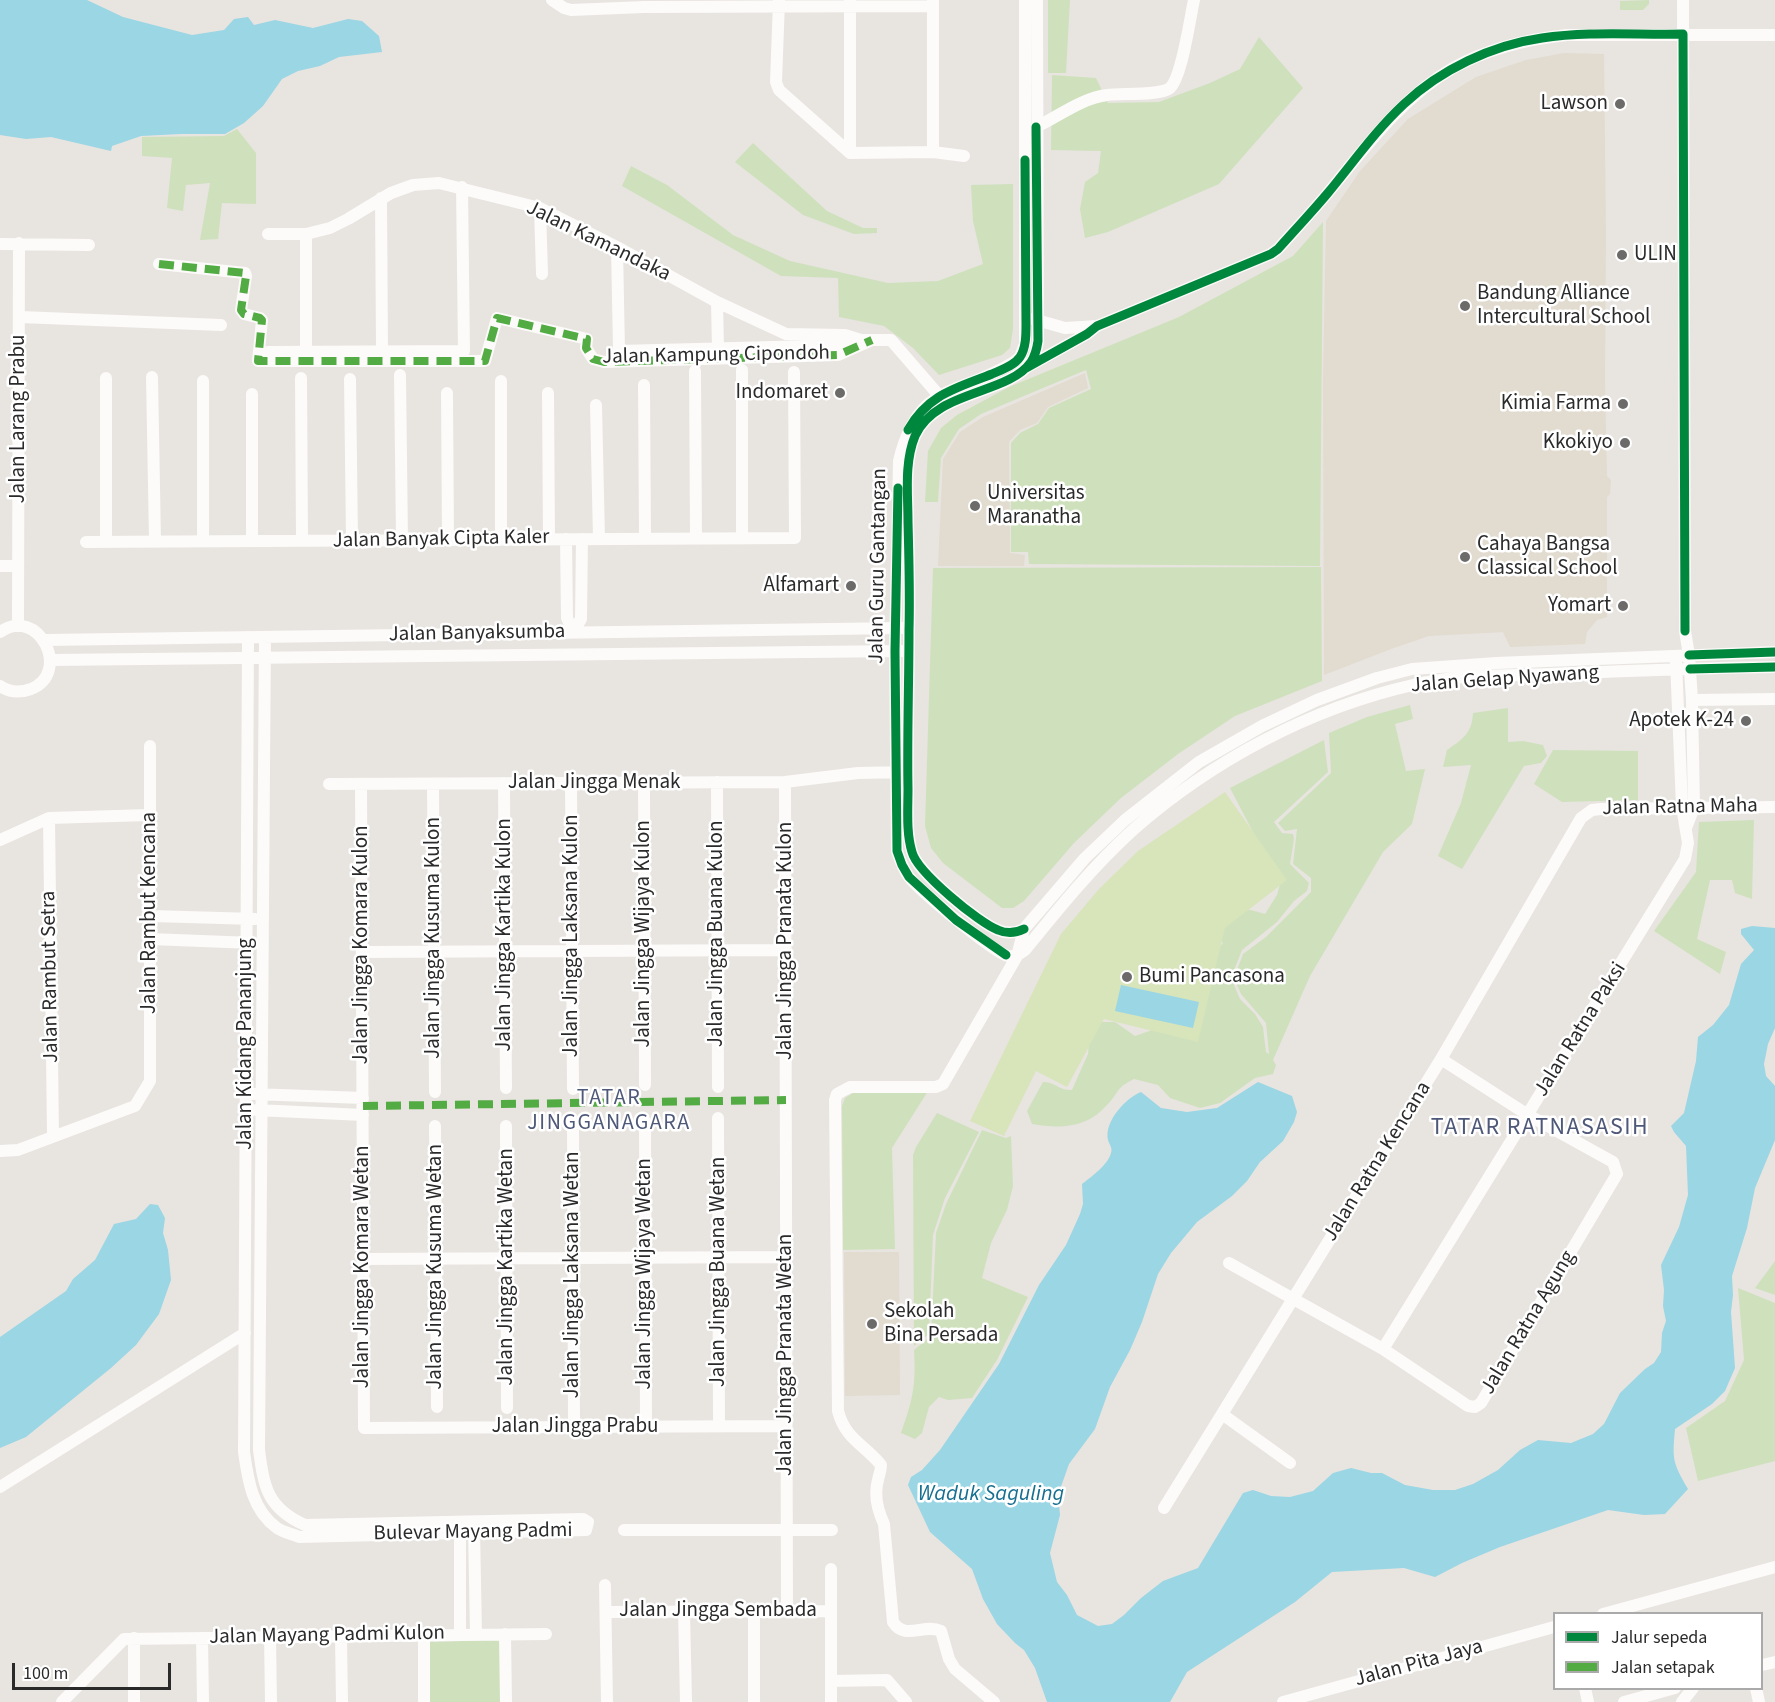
<!DOCTYPE html>
<style>
body{margin:0}
#map{position:relative;width:1775px;height:1702px;overflow:hidden;background:#e8e4e0;font-family:"Source Sans 3",sans-serif}
canvas{display:block}
.legend{position:absolute;left:1553px;top:1612px;width:210px;height:78px;box-sizing:border-box;background:#fff;border:2px solid #aaa;margin:0;padding:8px 10px;list-style:none;font-size:18px;color:#2a2a2a}
.legend li{display:flex;align-items:center;gap:12px;height:30px}
.legend b{width:30px;border:2px solid #aaa}
.scale{position:absolute;left:12px;top:1663px;width:159px;height:27px;box-sizing:border-box;border:3px solid #2a2a2a;border-top:0;padding-left:8px;font-size:18px;line-height:21px;white-space:nowrap;color:#2a2a2a;-webkit-text-stroke:4px #fff;paint-order:stroke}
</style>
<div id="map">
<canvas width="1775" height="1702"></canvas>
<ul class="legend">
<li><b style="height:8px;background:#00873e"></b>Jalur sepeda</li>
<li><b style="height:8px;background:#53ab44"></b>Jalan setapak</li>
</ul>
<div class="scale">100 m</div>
</div>
<script>
const ctx = document.querySelector('canvas').getContext('2d');
ctx.lineJoin = 'round';
function fill(path, color) {
  ctx.fillStyle = color;
  ctx.fill(path, 'evenodd');
}
function stroke(path, color, width, dash) {
  ctx.strokeStyle = color;
  ctx.lineWidth = width;
  ctx.lineCap = dash ? 'butt' : 'round';
  ctx.setLineDash(dash || []);
  ctx.stroke(path);
}
function write(font, color, halo, rows, align = 'center') {
  ctx.font = font + ' "Source Sans 3",sans-serif';
  ctx.lineWidth = 5;
  ctx.setLineDash([]);
  ctx.textBaseline = 'middle';
  ctx.strokeStyle = halo;
  ctx.fillStyle = color;
  for (const [text, x, y, turn = 0] of rows) {
    ctx.save();
    ctx.translate(x, y);
    ctx.rotate((+turn || 0) * Math.PI / 180);
    ctx.textAlign = isNaN(turn) ? turn : align;
    if (halo) ctx.strokeText(text, 0, 0);
    ctx.fillText(text, 0, 0);
    ctx.restore();
  }
}
const education = new Path2D(`
 M1564,53L1604,54L1606,234L1605,378L1607,476L1611,480L1610,494L1607,497V617L1597,620L1587,632L1585,644L1510,647L1503,632L1429,636L1391,649L1324,675L1323,379L1326,221L1360,171L1408,119L1476,77L1526,60Z
 M1085,373L1088,388L1048,407L1037,423L1020,430L1009,442L1010,553L1025,555L1024,566H938L943,459L960,432L983,417Z
 M844,1252H899L900,1395L845,1396Z`);
const green = new Path2D(`
 M1048,0H1070L1066,73H1048Z
 M1649,0V4L1643,10H1620V1Z
 M1259,37L1303,88L1219,184L1108,232L1085,238L1080,209L1085,182L1098,173L1101,151L1051,150L1052,75L1096,78L1108,103L1159,102L1210,83L1240,69Z
 M237,129L256,153V204L222,203L218,239L200,240L210,183L186,185L183,211L167,208L172,158L142,156V137L224,136Z
 M753,143L827,211L863,228H877V233L854,234L803,215L735,162Z
 M631,166L667,185L733,235L790,261L888,283L938,281L983,264L973,221L971,185L1013,184V329L1010,348L1002,355L939,375L913,348L884,326L839,317L838,278L781,276L622,186Z
 M1323,222L1320,566L1029,564L1028,552H1011V443L1020,433L1038,424L1049,408L1091,389L1086,370L981,414L959,429L941,458L938,502H925L928,451L941,428L957,415L1009,387L1179,317L1293,256Z
 M1321,567L1322,681L1235,716L1178,754L1121,798L1074,843L1024,901L1013,908H1002L943,863L931,848L925,826L933,568Z
 M1410,705L1413,719L1395,724L1406,771L1425,769L1412,824L1383,852L1310,976L1273,1060L1276,1065L1273,1074L1255,1078L1220,1103L1200,1108L1170,1098L1158,1085L1134,1079C1115,1088 1120,1092 1107,1105C1087,1128 1061,1129 1032,1124L1027,1111L1043,1082C1056,1082 1059,1091 1072,1090L1088,1054L1091,1022H1115L1135,1036L1155,1029L1208,960L1223,943L1214,932L1238,911L1251,910L1265,914L1277,895L1280,884L1230,788L1324,740L1328,772L1274,822L1282,833L1293,834L1294,839L1290,864L1309,883L1307,891L1294,901L1277,922L1242,950L1231,978L1240,999L1255,1014L1263,1027L1266,1052L1269,1054L1266,1023L1241,994L1234,978L1243,954L1266,937L1311,892V878L1293,864L1297,829L1285,831L1278,823L1331,773L1329,733L1367,717Z
 M1508,708V742L1523,741L1543,745L1547,756L1541,763L1524,766L1462,869L1438,856L1461,803L1471,765L1443,767L1447,750C1463,739 1472,733 1473,713Z
 M1553,750L1638,751V800L1562,802L1534,784Z
 M1754,820L1752,899L1735,893L1732,880H1710L1697,939L1726,952L1720,974L1654,931L1696,872L1699,822Z
 M858,1090L928,1091L892,1148L895,1249L843,1250L842,1106L845,1098Z
 M937,1113L979,1132L945,1198L933,1235L929,1334L914,1346L913,1155L916,1147Z
 M982,1130L1006,1138L1011,1136L1013,1186L1007,1210L991,1243L982,1278L1028,1297L997,1360L972,1398L948,1400L939,1397L929,1407L922,1433L915,1439L901,1433C913,1399 916,1385 914,1350L931,1336L936,1233L946,1204Z
 M1775,1261V1295L1755,1288Z
 M1738,1288L1775,1303V1461L1698,1481L1686,1428L1725,1401L1744,1360Z
 M500,1640L501,1702H429L428,1642Z`);
const pitch = new Path2D(`
 M1225,792L1287,880L1225,928L1198,1042L1104,1019L1067,1087L1036,1071L1004,1136L970,1121L1061,934L1099,889L1138,851Z`);
const water = new Path2D(`
 M0,0H87L123,17L192,35L224,30L234,19L248,17L254,25L275,20L313,28L348,19L362,21L379,36L382,52L339,57L320,66L298,71L282,79L263,106L244,123L225,134H181L141,136L112,146L111,151L51,137L26,139L0,135Z
 M1752,926L1775,928V1028L1768,1044L1764,1064L1766,1076L1775,1086V1140L1755,1188L1747,1228L1732,1276L1733,1295L1731,1312L1735,1368L1725,1391L1712,1404L1675,1429C1672,1460 1673,1463 1688,1489L1665,1514L1644,1515L1608,1510L1500,1547L1462,1563L1435,1577L1404,1568L1332,1572L1295,1602L1187,1672L1170,1702H1047L1035,1668L1024,1650L1015,1643L997,1624L983,1599L972,1569L930,1532L908,1485L911,1477L922,1470L940,1450L999,1364L1039,1285L1066,1245L1080,1214L1083,1204L1082,1184C1091,1177 1108,1165 1111,1153C1113,1148 1109,1144 1108,1140C1104,1121 1126,1098 1141,1092L1161,1108L1187,1112L1217,1108L1258,1082L1292,1096L1297,1112L1294,1122L1283,1141L1260,1162L1247,1181L1232,1196L1197,1222L1171,1253L1158,1274L1142,1322L1130,1350L1110,1387L1095,1429L1069,1464L1058,1495L1060,1515L1050,1553L1057,1582L1067,1595L1077,1615L1098,1626L1112,1624L1124,1615L1141,1598L1163,1581L1198,1568L1243,1493L1253,1490L1271,1496L1290,1497L1313,1491L1333,1473L1351,1468L1371,1473H1382L1405,1485L1433,1490H1455L1473,1484L1498,1470L1520,1450L1538,1440L1571,1443L1593,1434L1604,1424L1620,1393L1645,1369L1654,1363L1661,1352L1662,1333L1666,1321L1663,1306L1664,1290L1661,1265L1679,1227L1688,1195L1686,1146L1674,1132L1671,1126L1684,1113L1696,1061L1698,1037L1713,1025L1729,1005L1741,964L1754,950L1741,934V929Z
 M1121,985L1199,1002L1193,1028L1115,1011Z
 M150,1204L158,1205L165,1218L163,1233L168,1250L171,1280L159,1314L136,1345L111,1368L26,1437L0,1448V1337L66,1291L73,1279L95,1260L114,1224L136,1219Z`);
const minor = new Path2D(`
 M552,0L564,8L571,10L644,7L933,6
 M933,0V152
 M1025,0V344L1020,357L1014,362C957,397 918,381 899,461L895,651L897,851C900,860 903,869 909,877C920,891 993,952 1008,956C1016,957 1019,954 1025,950C1059,908 1094,865 1134,829C1213,760 1311,708 1413,685C1456,674 1504,676 1549,674C1624,671 1699,668 1775,667
 M1683,0L1685,631L1689,655L1692,700L1694,807L1686,828
 M779,1L776,82L779,90L850,153L933,152L964,156
 M1036,127C1059,116 1082,98 1107,95C1121,93 1160,96 1170,88C1182,77 1190,18 1194,0
 M850,153V0
 M381,198L382,350
 M540,208L542,274
 M268,234H306L330,228L348,219L391,193L413,185L439,183L540,208L617,247L717,302L786,334L845,335L861,340
 M0,244L89,245
 M617,247L619,351L811,346
 M159,264L245,273L246,276L241,310L244,314L260,318L262,320L258,361H485L497,318L587,339L586,348L593,359L604,362L838,355L872,340
 M717,302L718,348
 M20,317L221,325
 M1033,319L1065,328L1097,326
 M805,343L811,346H845L861,340H891L942,399
 M306,351V234
 M268,352L464,351L462,187
 M1029,366L1087,334L1097,326L1271,254L1278,249C1294,231 1311,213 1327,194C1365,148 1401,98 1453,68C1489,48 1528,39 1567,35H1775
 M695,371L696,538
 M400,375L402,540
 M152,377L155,541
 M301,378L302,541
 M350,379L352,540
 M203,381V541
 M501,381V539
 M644,385L645,538
 M447,393L448,539
 M548,393L549,539
 M596,405L599,539
 M742,538V370
 M566,539L567,618L573,632
 M252,541V394
 M86,542L795,538L794,372
 M106,542V378
 M0,566H18
 M18,626L19,243
 M0,632C39,605 72,673 31,689C20,693 10,693 0,686
 M573,632L581,619L582,539
 M248,637L244,1452C248,1480 252,1510 277,1528C283,1532 292,1534 299,1537L586,1530L588,1522L583,1519L305,1525C267,1508 264,1487 259,1450L265,637
 M45,640L902,628
 M51,660L902,651
 M1692,700L1775,699
 M717,782L718,1087
 M785,782L787,1610
 M504,783L506,1088
 M571,783L573,1089
 M644,783L645,1085
 M329,784L785,782L858,773L903,772
 M361,784L364,1428L786,1426
 M433,784L435,1092
 M49,818L53,1136
 M0,840L49,818L149,815
 M151,916L255,919
 M1024,929C1016,933 1007,934 998,930C979,923 917,872 912,852C906,832 908,810 908,789C907,736 909,683 909,630C910,594 909,558 908,522C908,494 904,463 915,436C935,390 1008,395 1031,362C1035,356 1037,348 1038,341L1037,0
 M150,939L253,943
 M362,952L786,950
 M253,1094L363,1098
 M256,1110L363,1115
 M718,1118L719,1426
 M645,1121L646,1427
 M573,1122L574,1427
 M435,1126L437,1407
 M506,1126L507,1408
 M0,1151L18,1150L135,1106L150,1081V746
 M363,1259L786,1257
 M1229,1263L1383,1349L1468,1406L1475,1407L1481,1403L1617,1174L1613,1162L1528,1115L1441,1059
 M1383,1349L1685,859L1688,843L1682,807L1676,661
 M1222,1414L1290,1463
 M0,1487L245,1333
 M1164,1508L1441,1059L1581,818L1592,810L1601,809L1775,807
 M460,1528V1634
 M474,1528L476,1634
 M624,1530H832
 M605,1585L607,1702
 M684,1610L686,1702
 M754,1610V1702
 M606,1612L831,1611
 M1603,1614L1775,1567
 M505,1634L506,1702
 M424,1636V1702
 M270,1637L271,1702
 M341,1637L342,1702
 M134,1638V1702
 M202,1638L203,1702
 M1762,1665L1775,1662
 M831,1681L887,1680L906,1702
 M1585,1688L1588,1702
 M1756,1688L1759,1702
 M62,1702L124,1639L546,1634
 M831,1702V1569
 M994,1702L955,1669L949,1659L941,1631C924,1623 905,1641 893,1622L884,1524C878,1511 874,1494 878,1480C879,1474 881,1472 881,1465C865,1445 845,1439 838,1411L835,1100L837,1094L850,1087H936L943,1084L1017,956L1024,929L1085,858L1125,820L1199,762L1262,726L1317,700L1377,678L1412,669L1496,663L1775,652
 M1283,1702L1554,1627
 M1624,1702L1675,1688
 M1682,1702L1693,1688`);
const quiet = new Path2D(`
 M159,264L245,273L246,276L241,310L244,314L260,318L262,320L258,361H485L497,318L587,339L586,348L593,359L604,362L838,355L872,340
 M363,1106L786,1100`);
const cycleway = new Path2D(`
 M1026,368L1087,334L1097,326L1271,254L1278,249C1294,231 1311,213 1327,194C1352,164 1375,131 1404,104C1440,70 1492,45 1542,38C1588,31 1636,35 1683,34L1685,631
 M908,430C928,394 957,388 992,374C1001,370 1014,366 1020,357C1026,348 1026,335 1026,325L1025,160
 M898,488L895,651L897,851L902,865L909,877L956,920L1006,955
 M1689,655L1775,652
 M1690,669L1775,667
 M1024,929C1016,933 1007,934 998,930C979,923 917,872 912,852C906,832 908,810 908,789C907,736 909,683 909,630C910,594 909,558 908,522C908,494 904,463 915,436C935,390 1008,395 1031,362C1035,356 1037,348 1038,341L1036,127`);
const markers = [
 [1620,104,6,"#6c6b6a"],
 [1622,255,6,"#6c6b6a"],
 [1465,306,6,"#6c6b6a"],
 [840,393,6,"#6c6b6a"],
 [1623,404,6,"#6c6b6a"],
 [1625,443,6,"#6c6b6a"],
 [975,506,6,"#6c6b6a"],
 [1465,557,6,"#6c6b6a"],
 [851,586,6,"#6c6b6a"],
 [1623,606,6,"#6c6b6a"],
 [1746,721,6,"#6c6b6a"],
 [1127,977,6,"#6c6b6a"],
 [872,1324,6,"#6c6b6a"]
];
const poiNames = [
 ["Lawson",1608,104],
 ["ULIN",1634,255,"left"],
 ["Bandung Alliance",1477,294,"left"],
 ["Intercultural School",1477,318,"left"],
 ["Indomaret",828,393],
 ["Kimia Farma",1611,404],
 ["Kkokiyo",1613,443],
 ["Universitas",987,494,"left"],
 ["Maranatha",987,518,"left"],
 ["Cahaya Bangsa",1477,545,"left"],
 ["Classical School",1477,569,"left"],
 ["Alfamart",839,586],
 ["Yomart",1611,606],
 ["Apotek K-24",1734,721],
 ["Bumi Pancasona",1139,977,"left"],
 ["Sekolah",884,1312,"left"],
 ["Bina Persada",884,1336,"left"]
];
const streetNames = [
 ["Jalan Kamandaka",598,242,26],
 ["Jalan Kampung Cipondoh",716,356,-1],
 ["Jalan Larang Prabu",19,419,-90],
 ["Jalan Banyak Cipta Kaler",441,540,-1],
 ["Jalan Guru Gantangan",879,566,-89],
 ["Jalan Banyaksumba",477,634,-1],
 ["Jalan Gelap Nyawang",1505,680,-4],
 ["Jalan Jingga Menak",594,783],
 ["Jalan Ratna Maha",1680,808,-1],
 ["Jalan Rambut Kencana",150,913,-90],
 ["Jalan Jingga Wijaya Kulon",644,934,-90],
 ["Jalan Jingga Buana Kulon",717,934,-90],
 ["Jalan Jingga Kartika Kulon",505,935,-90],
 ["Jalan Jingga Laksana Kulon",572,936,-90],
 ["Jalan Jingga Kusuma Kulon",434,938,-90],
 ["Jalan Jingga Pranata Kulon",786,941,-90],
 ["Jalan Jingga Komara Kulon",362,945,-90],
 ["Jalan Rambut Setra",51,977,-91],
 ["Jalan Ratna Paksi",1581,1030,-58],
 ["Jalan Kidang Pananjung",246,1044,-90],
 ["Jalan Ratna Kencana",1378,1162,-58],
 ["Jalan Jingga Komara Wetan",363,1267,-90],
 ["Jalan Jingga Kusuma Wetan",436,1267,-90],
 ["Jalan Jingga Kartika Wetan",507,1267,-90],
 ["Jalan Jingga Buana Wetan",719,1272,-90],
 ["Jalan Jingga Wijaya Wetan",645,1274,-90],
 ["Jalan Jingga Laksana Wetan",573,1275,-90],
 ["Jalan Ratna Agung",1529,1323,-59],
 ["Jalan Jingga Pranata Wetan",786,1355,-90],
 ["Jalan Jingga Prabu",575,1427],
 ["Bulevar Mayang Padmi",473,1533,-1],
 ["Jalan Jingga Sembada",718,1611],
 ["Jalan Mayang Padmi Kulon",327,1636,-1],
 ["Jalan Pita Jaya",1419,1664,-15]
];
const neighbourhoodNames = [
 ["TATAR",609,1099],
 ["JINGGANAGARA",609,1124]
];
const waterNames = [
 ["Waduk Saguling",991,1495]
];
const quarterNames = [
 ["TATAR RATNASASIH",1540,1129]
];
fill(education, '#e2dbcf');
fill(green, '#cee1bc');
fill(pitch, '#d8e4ba');
fill(water, '#9ad6e4');
stroke(minor, '#fcfbfa', 12);
stroke(quiet, '#53ab44', 8, [15, 8]);
stroke(cycleway, '#00873e', 9);
for (const [x, y, r, color] of markers) {
  const dot = new Path2D();
  dot.arc(x, y, r, 0, 2 * Math.PI);
  ctx.fillStyle = color;
  ctx.fill(dot);
  stroke(dot, '#fff', 2);
}
write('21px', '#2a2a2a', '#fff', poiNames, 'right');
write('21px', '#2a2a2a', '#fff', streetNames);
ctx.letterSpacing = '1.5px';
write('22px', '#4e5878', '#fff', neighbourhoodNames);
ctx.letterSpacing = '0px';
write('italic 22px', '#177091', '#fff', waterNames);
ctx.letterSpacing = '1.5px';
write('24px', '#4e5878', '#fff', quarterNames);
ctx.letterSpacing = '0px';
</script>
